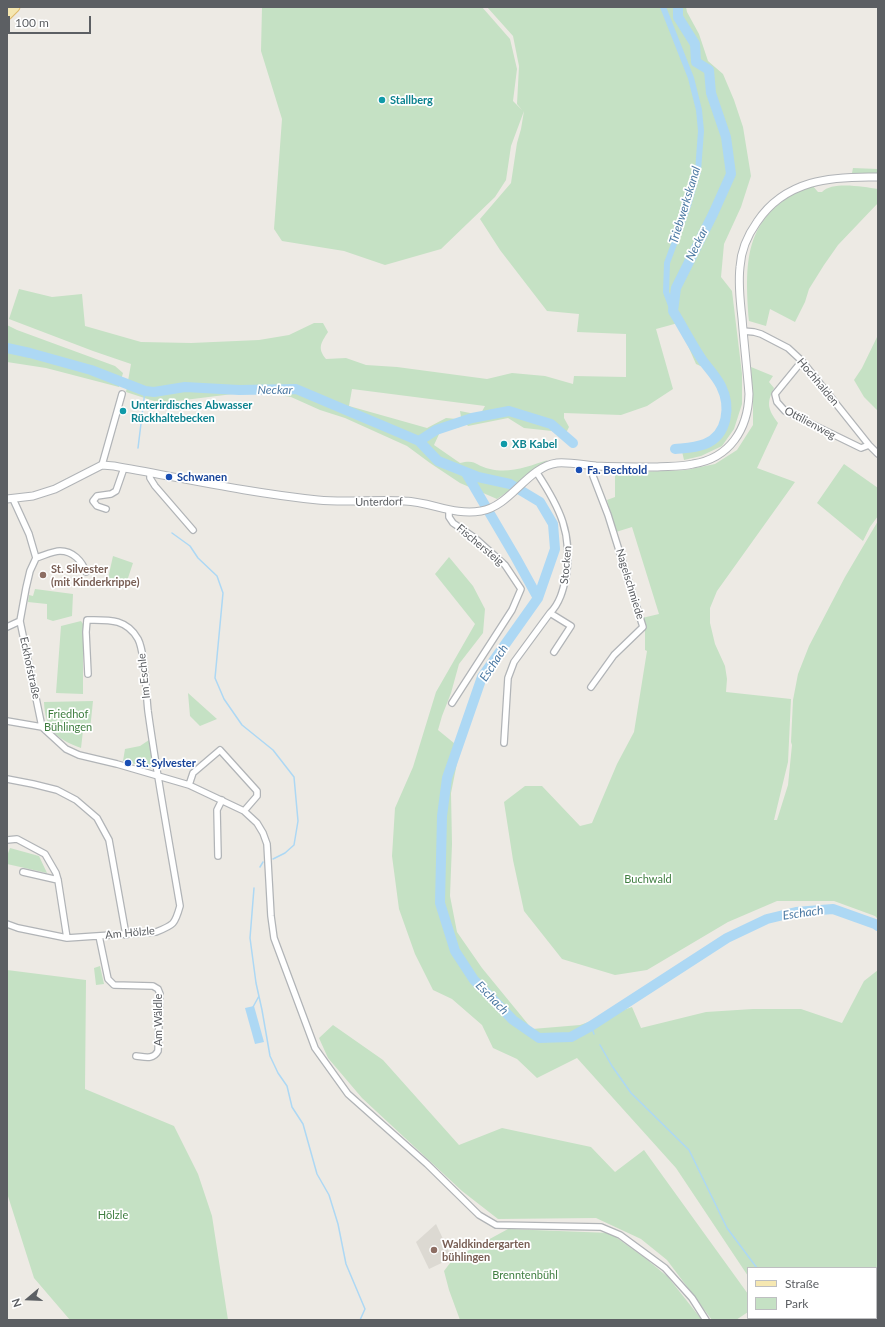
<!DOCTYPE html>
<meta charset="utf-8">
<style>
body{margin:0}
#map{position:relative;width:885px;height:1327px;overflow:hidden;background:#edeae4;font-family:Lato,sans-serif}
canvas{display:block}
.frame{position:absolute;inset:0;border:8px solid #5c5f63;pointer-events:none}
.legend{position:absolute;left:747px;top:1267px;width:130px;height:52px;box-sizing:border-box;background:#fff;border:1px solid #bebfc1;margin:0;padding:5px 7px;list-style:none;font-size:12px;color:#5c5f63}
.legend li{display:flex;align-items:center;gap:8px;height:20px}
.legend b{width:20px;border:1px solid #bebfc1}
.north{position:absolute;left:8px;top:1279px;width:40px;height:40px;-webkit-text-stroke:3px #fff;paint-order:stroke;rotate:251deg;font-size:11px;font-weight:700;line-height:16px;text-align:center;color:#5c5f63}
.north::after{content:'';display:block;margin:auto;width:14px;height:18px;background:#5c5f63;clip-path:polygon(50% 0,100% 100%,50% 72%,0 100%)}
.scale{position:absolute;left:8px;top:16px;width:83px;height:18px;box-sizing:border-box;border:2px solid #5c5f63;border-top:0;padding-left:5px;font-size:12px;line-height:14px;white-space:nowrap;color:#5c5f63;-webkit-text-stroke:3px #fff;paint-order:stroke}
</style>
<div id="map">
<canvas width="885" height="1327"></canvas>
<div class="frame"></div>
<ul class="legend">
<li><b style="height:5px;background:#f5e7b1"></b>Straße</li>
<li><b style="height:11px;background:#c5e1c4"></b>Park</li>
</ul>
<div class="north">N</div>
<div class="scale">100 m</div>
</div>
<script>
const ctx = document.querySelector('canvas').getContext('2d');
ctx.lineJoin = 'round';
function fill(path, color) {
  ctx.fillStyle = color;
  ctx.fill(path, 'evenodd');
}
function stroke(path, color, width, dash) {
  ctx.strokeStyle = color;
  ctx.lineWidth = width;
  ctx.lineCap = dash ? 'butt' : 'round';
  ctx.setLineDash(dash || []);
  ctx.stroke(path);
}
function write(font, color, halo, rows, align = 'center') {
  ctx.font = font + ' Lato,sans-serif';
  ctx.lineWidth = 3.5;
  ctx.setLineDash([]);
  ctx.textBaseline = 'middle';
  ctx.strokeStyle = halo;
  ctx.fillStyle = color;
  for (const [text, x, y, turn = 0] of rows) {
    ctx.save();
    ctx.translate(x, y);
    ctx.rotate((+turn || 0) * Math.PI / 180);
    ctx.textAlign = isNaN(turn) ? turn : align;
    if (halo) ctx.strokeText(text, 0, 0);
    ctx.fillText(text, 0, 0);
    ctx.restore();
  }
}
const education = new Path2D(`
 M436,1224L452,1258L429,1269L416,1242Z`);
const green = new Path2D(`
 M262,7H482L510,39L517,69L513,101L522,110L517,104L519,66L513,36L487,7H686L687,12L699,34L708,61L723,74L734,100L743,127L751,176L741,207L724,244L721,277L732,291L742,374V404L734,429L722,446L701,456L684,460L681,447L696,445L712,439L722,426L725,407L722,393L709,370L696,364L678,323L656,329L673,389L647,406L621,415L564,413V418L569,427L565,435L552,431L524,428L508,418L468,426L461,417L460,411L480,415L485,406L352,389L349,406L427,428L446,418L457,419L460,427L440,432L434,445L460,463C477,459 475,466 490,469C510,474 529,466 548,460L526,475L507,492L497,499L460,483L430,463L407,446L345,418L320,410L291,397L268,393L233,394L160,403L126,392L131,364L93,351L9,319L19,289L52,297L82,294L85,326L141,342L191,343L259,340L289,335L314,323H323L328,332C321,343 317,348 326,359L346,358L366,365L397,367L487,379L512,373L545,376L573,384L574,376L626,377V334L577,332L579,314L547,311L500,250L480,219L511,183L517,143L521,129L524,111L511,146L506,180L495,197L441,249L385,265L344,251L282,241L274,229L282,119L261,51Z
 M853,168L878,169V173H852Z
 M812,185L818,192H822C833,181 863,187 878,189V203L838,245L824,265L809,289L805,302L795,322L770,309L766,326L749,321C744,256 745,214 812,185Z
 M7,325L17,330L115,366L123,373L119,387L46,368L7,362Z
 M878,335V411L864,397L854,380L862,368Z
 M751,367L773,376L769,382L774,388C766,404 768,409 778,423L757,468L795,482L717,591L710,608V623L715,644L725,666L727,679L726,692L791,699L788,762L774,820H777L788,785L792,745L791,742L793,700L798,674L809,646L845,577L878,521V919L875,916L834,901H777L728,922L647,970L615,975L562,959L524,911L513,860L504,802L525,786H542L580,826L592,823L617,764L634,732L647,651L645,650V627L642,618L659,614L632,527L616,532L607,500L615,497V473L686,470L715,464L737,450L753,425V397Z
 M844,464L878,488V516L870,527L863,541L817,503Z
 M113,556L133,563L126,584L107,583Z
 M449,557L473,586L485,609L483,633L459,664L451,693L442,716L438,730L460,748L451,793L452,844L450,896L457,932L482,968L532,1029L580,1025L632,1007L641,1028L706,1012L753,1009H801L842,1023L864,981L878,970V1320H778L777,1318H876V1268H748V1276L676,1168L577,1058L537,1078L517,1059L493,1048L482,1025L452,999L433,990L415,954L399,909L392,856L395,808L413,767L436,692L475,624L435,574Z
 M35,589L73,594L72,616L53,621L47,619V604L28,602L29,595L33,596Z
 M81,621L83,624V694L56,693L61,626Z
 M188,693L217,719L200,726L190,716Z
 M93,701L90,730L83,731L81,748C56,739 45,729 44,702Z
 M149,740L153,764L151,768L123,761L125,749L140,746Z
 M10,848L39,856L47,873L7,864V856Z
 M100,966L104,984L96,985L94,968Z
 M7,970L86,980L85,1089L174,1126L198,1174L212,1216L228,1320H70L34,1278L7,1193Z
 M333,1025L383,1060L459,1145L502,1128L591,1147L615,1172L644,1150L748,1294V1312L736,1320H712L667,1260L641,1239L596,1218L498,1219L462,1191L362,1098L328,1058L319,1038Z
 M508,1229L610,1233L645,1258L668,1277L702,1320H460L449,1290L444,1271L453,1259Z`);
const water = new Path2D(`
 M254,1006L264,1042L255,1044L245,1008Z`);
const stream = new Path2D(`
 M138,448L145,391
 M172,533L190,546L198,558L217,576L223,593L215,678L224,699L242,725L273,750L294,777L298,821L294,845L285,853L273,859
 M260,867L263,862
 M254,888L250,938L256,983L262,1010L270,1056L278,1073L287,1086L292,1107L303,1124L317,1174L329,1195L338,1224L346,1264L365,1309L360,1320
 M253,1007L259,996
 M591,1026L594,1034
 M600,1045L612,1066L631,1093L689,1150L727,1228L757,1268
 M796,1318L797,1320`);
const canal = new Path2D(`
 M663,7L691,78L699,110L701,131L698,171L688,206L667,263L666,292L673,311`);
const river = new Path2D(`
 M7,348L30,353L91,370L145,391L154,392L185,387L239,390L296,389L419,441L436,430L472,418L509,411L551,424L573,443
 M419,441L438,461L478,477L510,484L540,502L553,524L555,549L538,598L482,677L447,778L442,816L440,903L455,951L474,980L513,1020L539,1038L571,1037L591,1026L727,938L767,919L796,912L833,909L875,924L878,926
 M675,449C685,448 695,448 705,444C728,435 731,406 721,386C716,376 709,369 703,361C692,345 683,327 673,311L676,288L713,214L731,174L726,137L711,93L709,70L696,62L695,44L678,17V7
 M466,473L516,558L538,598`);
const minor = new Path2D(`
 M743,331L754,332L761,334L788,348L802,361L869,445L878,454
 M802,361L775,394L777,402L785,411L861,448L869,445
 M102,465L122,394
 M150,473V478L155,486L193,530
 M537,473C560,508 573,534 566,577C563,590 560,603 550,613L571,626L554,652
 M13,499L29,534L36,558L30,571L26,588L20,621L42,727L66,749L79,755L117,764L189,785L244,811L257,823L263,833L267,844L271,916L274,938L315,1048L348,1094L427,1164L479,1215L496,1225L601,1227L620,1235L665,1268L692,1298L706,1320
 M106,509L97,506L93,501L97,496L111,494L116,491L124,468
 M449,510V517L453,523L475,538L505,565L521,589L512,610L452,703
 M36,558C43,556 53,551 60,551C73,551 82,561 86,572
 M7,627L20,621
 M591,687L614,655L643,627L608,515L593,476V466
 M7,721L42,727
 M504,743L508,678L514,662L550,613
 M7,779L33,784L57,790L76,800L97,818L109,840L126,935
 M189,785L193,773L220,750L257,791V796L244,811
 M7,840L17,839L45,854L56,873L58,880L67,938
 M218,856L217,810L222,800
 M23,872L58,880
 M7,924L18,928L67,938L156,932C174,925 175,924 180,906C169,841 157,776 148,711C146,693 145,652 138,639C126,618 108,620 87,620L86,632L88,674
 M99,936L108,979L114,985L153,986L158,989L160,994L158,1051C153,1060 145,1057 136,1056`);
const tertiary = new Path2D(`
 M7,499L33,496L55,489L102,465L114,466C182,478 249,493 318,500C347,503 376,499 405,501C431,502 455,516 481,511C511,506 527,467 557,463C570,462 583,465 596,466C615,467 635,467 655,467C668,466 681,467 693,464C730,458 748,429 749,394C747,369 744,343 742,318C740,301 738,284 740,267C741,250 747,236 757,222C785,180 831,176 878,177`);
const primary = new Path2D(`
 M7,15L15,7`);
const markers = [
 [382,100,4,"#0f9aa8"],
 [123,411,4,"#0f9aa8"],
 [504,444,4,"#0f9aa8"],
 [579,470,4,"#1a4fb4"],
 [169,477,4,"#1a4fb4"],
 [43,575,4,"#8d6e63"],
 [128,763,4,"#1a4fb4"],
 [434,1250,4,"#8d6e63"]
];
const cultureNames = [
 ["Stallberg",390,100],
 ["Unterirdisches Abwasser",131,405],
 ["Rückhaltebecken",131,418],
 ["XB Kabel",512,444]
];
const streetNames = [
 ["Hochhalden",818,382,50],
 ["Ottilienweg",810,423,28],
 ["Unterdorf",379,502,-1],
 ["Fischersteig",480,545,40],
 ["Stocken",566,565,-85],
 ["Nagelschmiede",630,584,73],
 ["Eckhofstraße",30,668,78],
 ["Im Eschle",144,676,-96],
 ["Am Hölzle",130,933,-5],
 ["Am Wäldle",158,1020,-90]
];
const transitNames = [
 ["Fa. Bechtold",587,470],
 ["Schwanen",177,477],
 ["St. Sylvester",136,763]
];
const educationNames = [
 ["St. Silvester",51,569],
 ["(mit Kinderkrippe)",51,582],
 ["Waldkindergarten",442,1244],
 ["bühlingen",442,1257]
];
const parkNames = [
 ["Friedhof",68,714],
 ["Bühlingen",68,727],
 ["Buchwald",648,879],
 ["Hölzle",113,1215],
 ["Brenntenbühl",525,1275]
];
const waterNames = [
 ["Triebwerkskanal",685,205,-73],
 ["Neckar",697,244,-64],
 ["Neckar",275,390],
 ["Eschach",494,663,-57],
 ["Eschach",803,913,-8],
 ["Eschach",492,998,46]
];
fill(education, '#dcd9d2');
fill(green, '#c5e1c4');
fill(water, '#add8f4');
stroke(stream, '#add8f4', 1.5);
stroke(canal, '#add8f4', 6);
stroke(river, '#add8f4', 10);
stroke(minor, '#b1b4b7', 8);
stroke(tertiary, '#b1b4b7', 9);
stroke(primary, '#dfba6a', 11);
stroke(minor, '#fff', 5.5);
stroke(tertiary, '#fff', 7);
stroke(primary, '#f5e7b1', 9);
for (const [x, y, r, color] of markers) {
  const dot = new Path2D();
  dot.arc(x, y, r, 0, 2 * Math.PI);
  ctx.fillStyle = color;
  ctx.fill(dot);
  stroke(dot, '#fff', 1.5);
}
write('bold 11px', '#0d838f', '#fff', cultureNames, 'left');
write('11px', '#5c5f63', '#fff', streetNames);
write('bold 11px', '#164399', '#fff', transitNames, 'left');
write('bold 11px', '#785e54', '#fff', educationNames, 'left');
write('11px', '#3f7e40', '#fff', parkNames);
write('italic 12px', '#4c7aa4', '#fff', waterNames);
</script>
